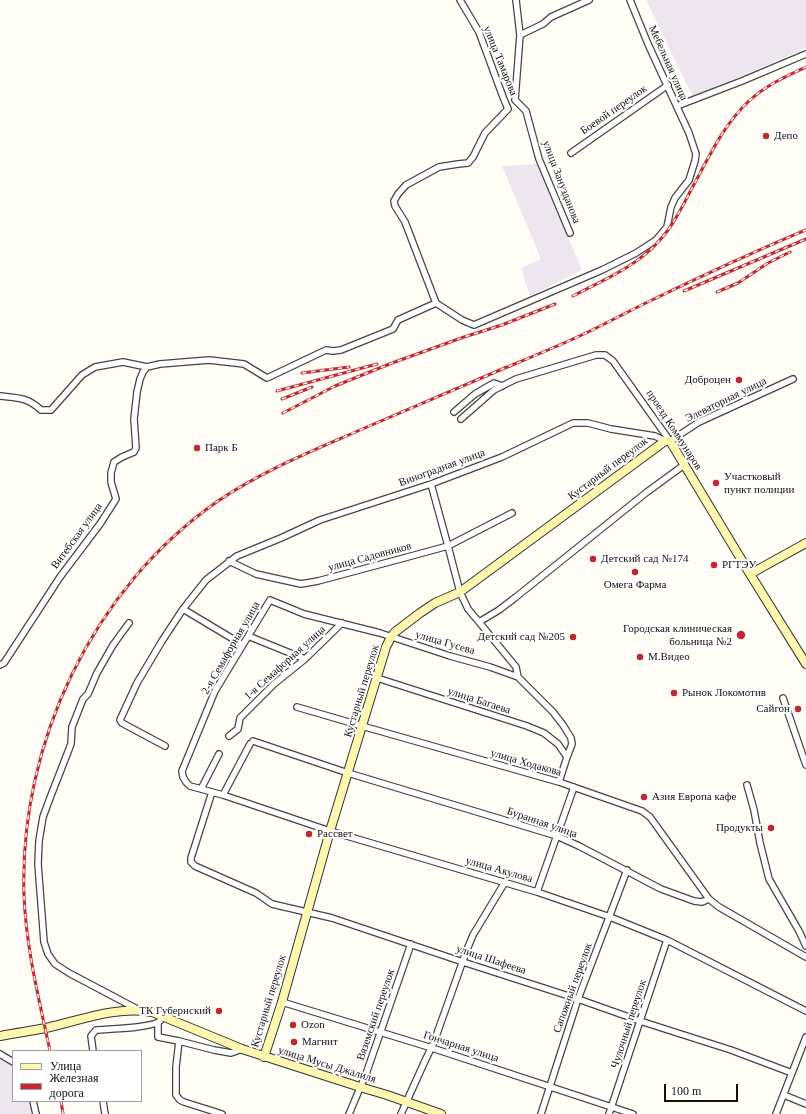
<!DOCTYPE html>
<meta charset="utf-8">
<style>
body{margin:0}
#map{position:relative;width:806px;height:1114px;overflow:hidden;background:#fffdf5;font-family:Georgia,serif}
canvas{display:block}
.legend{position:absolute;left:12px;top:1050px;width:130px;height:52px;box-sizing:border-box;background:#fff;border:1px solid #a0a0a0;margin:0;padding:5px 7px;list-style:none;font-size:12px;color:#111}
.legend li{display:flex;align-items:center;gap:8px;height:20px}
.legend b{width:20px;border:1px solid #a0a0a0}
.scale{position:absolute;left:664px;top:1084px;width:74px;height:18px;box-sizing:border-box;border:2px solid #111;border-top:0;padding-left:5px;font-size:12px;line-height:14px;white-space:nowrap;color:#111;-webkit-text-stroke:3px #fff;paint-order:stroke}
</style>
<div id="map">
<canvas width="806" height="1114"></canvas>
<ul class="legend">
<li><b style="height:5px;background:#fff6b0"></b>Улица</li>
<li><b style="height:5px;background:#c4262e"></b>Железная дорога</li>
</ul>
<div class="scale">100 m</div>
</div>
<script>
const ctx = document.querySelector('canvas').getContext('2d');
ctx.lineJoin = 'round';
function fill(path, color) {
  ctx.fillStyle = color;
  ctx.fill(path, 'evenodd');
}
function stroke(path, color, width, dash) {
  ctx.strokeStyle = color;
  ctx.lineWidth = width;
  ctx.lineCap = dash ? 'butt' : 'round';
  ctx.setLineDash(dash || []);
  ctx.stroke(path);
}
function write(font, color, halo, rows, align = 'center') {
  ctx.font = font + ' Georgia,serif';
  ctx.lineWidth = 4;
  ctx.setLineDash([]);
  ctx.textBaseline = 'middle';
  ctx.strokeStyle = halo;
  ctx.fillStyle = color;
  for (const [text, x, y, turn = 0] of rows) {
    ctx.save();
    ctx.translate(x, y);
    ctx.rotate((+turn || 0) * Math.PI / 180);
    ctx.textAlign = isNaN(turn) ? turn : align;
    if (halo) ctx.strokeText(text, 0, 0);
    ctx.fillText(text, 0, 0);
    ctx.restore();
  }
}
const industrial = new Path2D(`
 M646,0H806V48L693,97Z
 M537,164L582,270L530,296L521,268L541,259L502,166Z
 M0,1058L13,1068V1101H29L32,1114H0Z`);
const street = new Path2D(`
 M460,0L479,32L503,97L508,109L485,133L473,157L468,163L458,164L439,167L406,185L398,194L394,201L395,206L405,222L436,303L462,320L474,325L602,270L636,253L656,240L667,227L671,207L675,198L689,180L695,161L696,154L689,133L648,44L630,0
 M516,0L520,35L515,100L526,111L539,159L570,233
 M520,35L543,24L551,17L589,0
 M677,106L742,81L806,54
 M571,153L668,85
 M0,396C18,398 27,397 41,410H51L82,375L95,367L123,362L147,367
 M454,412L475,394L494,383L502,386
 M461,419L494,390L516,379L596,355H605L613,361L670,441L699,422L793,379
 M431,484L448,546L460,592L468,609L479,622L516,667L518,677
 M229,561L256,574L301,584L318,581L404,558L448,546L512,513
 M183,609L243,645
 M479,622L499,610L516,597L647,492L684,465
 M129,623L113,645L97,673L88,694L83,699L72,727L71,744L50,798L43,817L39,841L38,864L44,942L48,954L55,964L69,973L139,1010
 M248,636L305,659
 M0,665L4,663L60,577L100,524L116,499L111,482V473L114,462L122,457L134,452L136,448L134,419L137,392L140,379L143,372L147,367L160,364L209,360L244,364L267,378L326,350L333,351L341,350L393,329L398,320L436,303
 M377,678L527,726L544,733L558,744L567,757
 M783,698L806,765
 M297,707L362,726L559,782L642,811L650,817L709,899
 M229,736L238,729L240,718L274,684L305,659L342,623
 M253,741L348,773L557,836L579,846L661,889L694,901L702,902L709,899L719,907L806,957
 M165,746L122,723L120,720L137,683L162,641L183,609L206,580L237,556L281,538L320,520L431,484L502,457L573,423H588L611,429L655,436L665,441
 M559,782L567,757L572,744L571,738L563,725L553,712L518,677L490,667L450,656L380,633L304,614L270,600L215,691L182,771L183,777L186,782L190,786L223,795L330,831L537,892L610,917L667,940L806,1011
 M747,785L754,810L760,843L769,879L799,931L806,946
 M201,789L219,754
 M212,792L191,858V862L195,866L256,893L272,904L332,918L463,962L578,999L640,1021L731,1050L792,1073
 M223,795L250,744
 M537,892L574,787
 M282,1002L432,1048L633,1114
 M158,1023V1037L179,1041L214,1050L231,1053L242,1049
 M179,1041L176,1067V1095L180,1100L184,1102L222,1114
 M93,1051L91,1036L96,1030C108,1029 152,1028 160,1021
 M0,1054L13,1062
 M784,1095L806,1104
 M33,1101L36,1114
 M103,1101L105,1114
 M349,1114L366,1074L411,944
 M401,1114L424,1063L434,1042L466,952L473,935L505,882
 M541,1114L578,999L627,870
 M609,1114L667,940
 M776,1114L806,1037`);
const secondary = new Path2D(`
 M750,574L806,543
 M0,1036C15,1033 31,1031 46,1028C82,1020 115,1006 152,1012L242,1049L360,1087L387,1095L441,1114
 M264,1057L282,1002L330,831L386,647L391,637L395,632L420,613L435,603L460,592L665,441H670L750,574L806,664`);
const rail = new Path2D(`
 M684,291L806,239
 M717,292L738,283L768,263L790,252
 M573,296C603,280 636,267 659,241C673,226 682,207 691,190C708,159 723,125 749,101C765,86 786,76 806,67
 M302,373L349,367
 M277,391L377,364
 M282,399L312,387
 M283,413L335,386L392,363L464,337L502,325L555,304
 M50,1051C39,999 26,948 24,895C19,743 93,588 218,501C262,471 312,451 360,430C407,410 454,390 500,370C529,358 559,346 588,332C609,322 629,311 650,301C702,276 753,252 806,230
 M61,1101L63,1114`);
const markers = [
 [766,136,4,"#c4262e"],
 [739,380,4,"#c4262e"],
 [197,448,4,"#c4262e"],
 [716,483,4,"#c4262e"],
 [593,559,4,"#c4262e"],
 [714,565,4,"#c4262e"],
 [635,572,4,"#c4262e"],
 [741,635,5,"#c4262e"],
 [573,637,4,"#c4262e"],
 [640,657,4,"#c4262e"],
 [674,693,4,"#c4262e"],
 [798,709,4,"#c4262e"],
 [644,797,4,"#c4262e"],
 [771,828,4,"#c4262e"],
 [309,834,4,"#c4262e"],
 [219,1011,4,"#c4262e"],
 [293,1025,4,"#c4262e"],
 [294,1042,4,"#c4262e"]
];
const streetNames = [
 ["улица Тамарова",500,61,68],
 ["Мебельная улица",668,63,66],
 ["Боевой переулок",614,110,-35],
 ["улица Занузданова",561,182,69],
 ["Элеваторная улица",726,400,-26],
 ["проезд Коммунаров",674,430,57],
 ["Виноградная улица",442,468,-20],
 ["Кустарный переулок",608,469,-37],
 ["Витебская улица",77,536,-54],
 ["улица Садовников",370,557,-15],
 ["улица Гусева",445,643,16],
 ["2-я Семафорная улица",231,648,-60],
 ["1-я Семафорная улица",285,663,-42],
 ["Кустарный переулок",362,691,-73],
 ["улица Багаева",479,701,18],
 ["улица Ходакова",526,763,16],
 ["Буранная улица",542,823,19],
 ["улица Акулова",499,870,16],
 ["улица Шафеева",491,960,18],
 ["Сапожный переулок",573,988,-70],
 ["Кустарный переулок",269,1001,-73],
 ["Вяземский переулок",376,1015,-71],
 ["Чулочный переулок",629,1024,-72],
 ["Гончарная улица",461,1047,18],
 ["улица Мусы Джалиля",327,1065,17]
];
const poiNames = [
 ["Депо",774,136],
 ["Доброцен",731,380,"right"],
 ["Парк Б",205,448],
 ["Участковый",724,477],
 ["пункт полиции",724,490],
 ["Детский сад №174",601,559],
 ["РГТЭУ",722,565],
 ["Омега Фарма",635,585,"center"],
 ["Городская клиническая",732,629,"right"],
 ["больница №2",732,642,"right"],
 ["Детский сад №205",565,637,"right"],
 ["М.Видео",648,657],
 ["Рынок Локомотив",682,693],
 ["Сайгон",790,709,"right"],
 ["Азия Европа кафе",652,797],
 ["Продукты",763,828,"right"],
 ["Рассвет",317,834],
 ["ТК Губернский",211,1011,"right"],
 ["Ozon",301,1025],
 ["Магнит",302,1042]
];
fill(industrial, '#eee6ef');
stroke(street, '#444', 8);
stroke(secondary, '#333', 10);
stroke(street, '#fff', 5.5);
stroke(secondary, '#fff6b0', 8);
stroke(rail, '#c4262e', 3);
stroke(rail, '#fff', 1.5, [4.5]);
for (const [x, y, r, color] of markers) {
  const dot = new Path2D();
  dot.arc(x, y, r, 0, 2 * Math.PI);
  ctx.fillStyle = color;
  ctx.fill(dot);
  stroke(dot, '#fff', 1.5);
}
write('11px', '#111', '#fff', streetNames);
write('11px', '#111', '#fff', poiNames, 'left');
</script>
